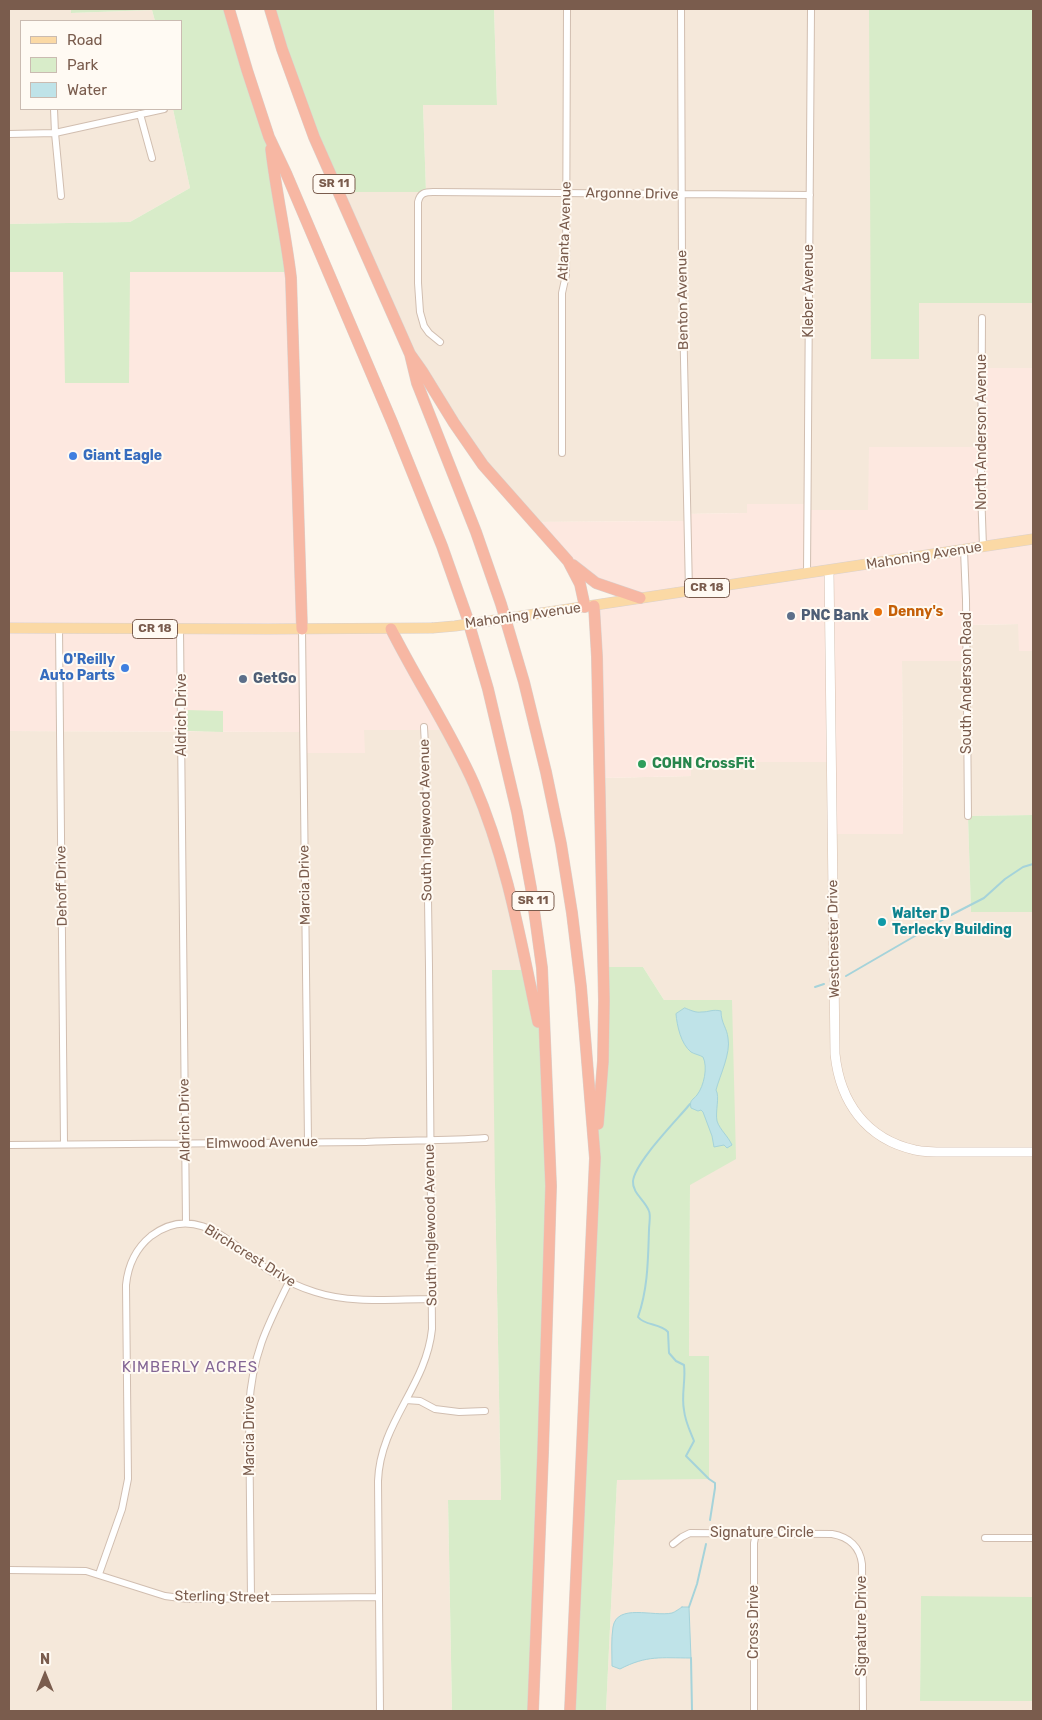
<!DOCTYPE html>
<style>
body{margin:0}
#map{position:relative;width:1042px;height:1720px;overflow:hidden;background:#fdf6ec;font-family:Rubik,sans-serif}
canvas{display:block}
.frame{position:absolute;inset:0;border:10px solid #7a5c4d;pointer-events:none}
.legend{position:absolute;left:20px;top:20px;width:162px;height:90px;box-sizing:border-box;background:#fffaf3;border:1px solid #cabbb1;margin:0;padding:6px 9px;list-style:none;font-size:15px;color:#7a5c4d}
.legend li{display:flex;align-items:center;gap:10px;height:25px}
.legend b{width:25px;border:1px solid #cabbb1}
.north{position:absolute;left:20px;top:1650px;width:50px;height:50px;-webkit-text-stroke:4px #fffaf3;paint-order:stroke;rotate:0deg;font-size:14px;font-weight:700;line-height:20px;text-align:center;color:#7a5c4d}
.north::after{content:'';display:block;margin:auto;width:18px;height:22px;background:#7a5c4d;clip-path:polygon(50% 0,100% 100%,50% 72%,0 100%)}
</style>
<div id="map">
<canvas width="1042" height="1720"></canvas>
<div class="frame"></div>
<ul class="legend">
<li><b style="height:6px;background:#fbd9a5"></b>Road</li>
<li><b style="height:14px;background:#d8ecc9"></b>Park</li>
<li><b style="height:14px;background:#bfe3e8"></b>Water</li>
</ul>
<div class="north">N</div>
</div>
<script>
const ctx = document.querySelector('canvas').getContext('2d');
ctx.lineJoin = 'round';
function fill(path, color) {
  ctx.fillStyle = color;
  ctx.fill(path, 'evenodd');
}
function stroke(path, color, width, dash) {
  ctx.strokeStyle = color;
  ctx.lineWidth = width;
  ctx.lineCap = dash ? 'butt' : 'round';
  ctx.setLineDash(dash || []);
  ctx.stroke(path);
}
function write(font, color, halo, rows, align = 'center') {
  ctx.font = font + ' Rubik,sans-serif';
  ctx.lineWidth = 4;
  ctx.setLineDash([]);
  ctx.textBaseline = 'middle';
  ctx.strokeStyle = halo;
  ctx.fillStyle = color;
  for (const [text, x, y, turn = 0] of rows) {
    ctx.save();
    ctx.translate(x, y);
    ctx.rotate((+turn || 0) * Math.PI / 180);
    ctx.textAlign = isNaN(turn) ? turn : align;
    if (halo) ctx.strokeText(text, 0, 0);
    ctx.fillText(text, 0, 0);
    ctx.restore();
  }
}
const residential = new Path2D(`
 M9,9H71L72,13L152,10L155,21H21V109H173L190,188L130,222L9,224Z
 M494,9H1033V368H982L981,447L869,510H808L807,504H747V513L687,514V521L535,522L502,486L422,371L337,192H426L423,105L497,104Z
 M1019,624V650L1033,651V815L968,816L971,912H1033V1597H921L920,1701H1033V1711H606L617,1479H709V1356H689L690,1184L664,1000L643,967H604L600,778L691,776V762H832L903,834L902,661H966V625Z
 M364,730H446L473,783L527,970L495,1185L501,1500H448L452,1711H9V731L304,732L364,753Z`);
const commercial = new Path2D(`
 M9,272H290L302,629H391L446,730H364L365,753H304L303,732L9,731Z
 M982,368H1033V651H1019L1018,624L966,625V661H902L903,834H833L832,762H691V776L600,778L594,606L639,598L596,583L535,522L687,521V514L747,513V504H808V510H868L869,447H981Z`);
const green = new Path2D(`
 M71,9H229L269,137L290,272H130L129,383H65L63,272H9V224L130,222L190,188L173,109H181V21H155L152,10L71,13Z
 M270,9H494L497,105H423L426,192H337Z
 M869,9H1033V303H919V359H871Z
 M186,710L223,711V732L186,731Z
 M1033,815V912H971L968,816Z
 M604,967H643L664,1000H732L736,1159L690,1185L689,1356H709V1479L617,1480L606,1711H570Z
 M492,970H527L545,1054L549,1127L533,1711H452L448,1500H501L495,1185Z
 M921,1596L1033,1597V1701H920Z`);
const water = new Path2D(`
 M685,1008C690,1010 696,1013 701,1012C710,1012 712,1009 721,1011C721,1023 727,1028 728,1038C731,1053 720,1075 716,1090C720,1097 715,1111 717,1121C720,1130 728,1136 732,1145L727,1148L724,1145L714,1147L712,1136L703,1112L701,1110L698,1111L691,1108C689,1100 693,1100 697,1095C704,1086 708,1067 703,1057C700,1055 694,1054 691,1052C681,1044 677,1026 676,1014Z
 M682,1607H689L691,1658C661,1658 647,1655 620,1669L612,1666C612,1653 611,1639 613,1627C617,1603 653,1617 672,1613C675,1612 679,1609 682,1607Z`);
const stream = new Path2D(`
 M846,976L951,915L984,898L1005,879L1023,867L1033,864
 M815,987L824,984
 M690,1104C677,1120 635,1162 633,1181C632,1193 645,1200 649,1211C651,1216 649,1224 649,1230C648,1259 648,1289 638,1317C645,1326 660,1323 668,1332L669,1353L676,1361L684,1365C686,1380 681,1395 684,1410C685,1421 690,1431 694,1441L686,1456L709,1479L715,1483V1488L710,1520
 M689,1607L697,1584L706,1544
 M691,1658L692,1711`);
const street = new Path2D(`
 M681,9L682,267L689,591
 M54,109L55,133L61,196
 M140,114L152,158
 M9,134L55,133L164,109
 M982,318L981,489L983,547
 M440,342L429,333L424,326L420,312L418,283V202C420,193 425,192 433,192L810,195
 M562,453V293L566,275L567,9
 M964,550L966,600L968,816
 M807,573L811,9
 M59,629L64,1144
 M180,629L186,1223
 M302,629L308,1142
 M9,1145L366,1142C406,1140 445,1141 485,1138
 M406,1400L420,1401L435,1409L459,1412L485,1411
 M985,1538H1033
 M673,1544L682,1537L690,1533L832,1534C849,1537 860,1547 862,1564L863,1711
 M9,1570L86,1571L165,1596L188,1599L379,1597
 M99,1574L122,1509L128,1479L126,1285C128,1265 135,1249 151,1236C197,1201 234,1247 270,1271C284,1280 299,1287 315,1292C352,1304 393,1299 432,1299
 M251,1598L249,1408C252,1356 266,1328 289,1282
 M380,1711L378,1481C380,1422 426,1387 432,1329L429,967L426,764L424,727
 M754,1711V1543L756,1533`);
const secondary = new Path2D(`
 M829,570L835,1054C840,1102 866,1139 915,1150C930,1153 945,1152 960,1152C985,1152 1009,1152 1033,1152`);
const primary = new Path2D(`
 M542,613L1033,539
 M9,628L268,629L432,628`);
const highway = new Path2D(`
 M229,9L247,70L269,137L286,173L392,422L442,546L467,617L488,689L517,812L531,888L542,968L551,1186L543,1452L533,1711
 M270,9L282,49L314,137L410,354L422,371L454,423L483,465L568,561L580,584L585,607
 M271,149C276,192 286,235 291,278L302,629
 M410,354L417,383L476,532L501,604L524,682L546,772L561,844L572,913L581,987L595,1158L570,1711
 M573,565L596,583L640,598
 M594,606L597,657L604,1001L603,1061L598,1124
 M391,629C417,681 450,730 474,784C507,860 521,942 538,1022`);
const primaryBridge = new Path2D(`
 M432,628L455,626L542,613`);
const markers = [
 [73,456,5,"#3f7fe0"],
 [878,612,5,"#e8710a"],
 [791,616,5,"#5c6f8a"],
 [125,668,5,"#3f7fe0"],
 [243,679,5,"#5c6f8a"],
 [642,764,5,"#2e9e5b"],
 [882,922,5,"#0f9aa8"]
];
const shields = [
 [334,184,42],
 [707,588,45],
 [155,629,45],
 [533,901,42]
];
const shieldNames = [
 ["SR 11",334,184],
 ["CR 18",707,588],
 ["CR 18",155,629],
 ["SR 11",533,901]
];
const streetNames = [
 ["Argonne Drive",632,194,1],
 ["Atlanta Avenue",565,231,-88],
 ["Kleber Avenue",809,291,-90],
 ["Benton Avenue",683,300,-91],
 ["North Anderson Avenue",982,432,-90],
 ["Mahoning Avenue",924,556,-9],
 ["Mahoning Avenue",523,616,-8],
 ["South Anderson Road",967,683,-90],
 ["Aldrich Drive",182,715,-90],
 ["South Inglewood Avenue",426,820,-91],
 ["Marcia Drive",305,885,-91],
 ["Dehoff Drive",62,886,-91],
 ["Westchester Drive",834,939,-91],
 ["Aldrich Drive",185,1120,-91],
 ["Elmwood Avenue",262,1143,-1],
 ["South Inglewood Avenue",431,1225,-91],
 ["Birchcrest Drive",250,1256,32],
 ["Marcia Drive",250,1436,-90],
 ["Signature Circle",762,1533],
 ["Sterling Street",222,1597,1],
 ["Cross Drive",754,1622,-90],
 ["Signature Drive",862,1626,-90]
];
const shopNames = [
 ["Giant Eagle",83,456],
 ["O'Reilly",115,660,"right"],
 ["Auto Parts",115,676,"right"]
];
const foodNames = [
 ["Denny's",888,612]
];
const serviceNames = [
 ["PNC Bank",801,616],
 ["GetGo",253,679]
];
const leisureNames = [
 ["COHN CrossFit",652,764]
];
const cultureNames = [
 ["Walter D",892,914],
 ["Terlecky Building",892,930]
];
const neighbourhoodNames = [
 ["KIMBERLY ACRES",190,1368]
];
fill(residential, '#f5e8da');
fill(commercial, '#fde8e0');
fill(green, '#d8ecc9');
fill(water, '#bfe3e8');
stroke(water, '#a5d3da', 1);
stroke(stream, '#a5d3da', 2);
stroke(street, '#d1beb0', 8);
stroke(secondary, '#d6c0b0', 10);
stroke(primary, '#dad1cd', 11);
stroke(highway, '#dad1cd', 12);
stroke(street, '#fff', 6);
stroke(secondary, '#fff', 9);
stroke(primary, '#fbd9a5', 10);
stroke(highway, '#f7b7a3', 11);
stroke(primaryBridge, '#dad1cd', 11, []);
stroke(primaryBridge, '#fbd9a5', 10);
for (const [x, y, r, color] of markers) {
  const dot = new Path2D();
  dot.arc(x, y, r, 0, 2 * Math.PI);
  ctx.fillStyle = color;
  ctx.fill(dot);
  stroke(dot, '#fffaf3', 2);
}
for (const [x, y, w] of shields) {
  const box = new Path2D();
  box.roundRect(x - w / 2, y - 9.5, w, 19, 4);
  ctx.fillStyle = '#fffaf3';
  ctx.fill(box);
  stroke(box, '#7a5c4d', 1);
}
write('bold 12px', '#7a5c4d', null, shieldNames);
write('14px', '#7a5c4d', '#fffaf3', streetNames);
write('bold 14px', '#366cbe', '#fffaf3', shopNames, 'left');
write('bold 14px', '#c56008', '#fffaf3', foodNames, 'left');
write('bold 14px', '#4e5e75', '#fffaf3', serviceNames, 'left');
write('bold 14px', '#27864d', '#fffaf3', leisureNames, 'left');
write('bold 14px', '#0d838f', '#fffaf3', cultureNames, 'left');
ctx.letterSpacing = '1px';
write('15px', '#846695', '#fffaf3', neighbourhoodNames);
ctx.letterSpacing = '0px';
</script>
